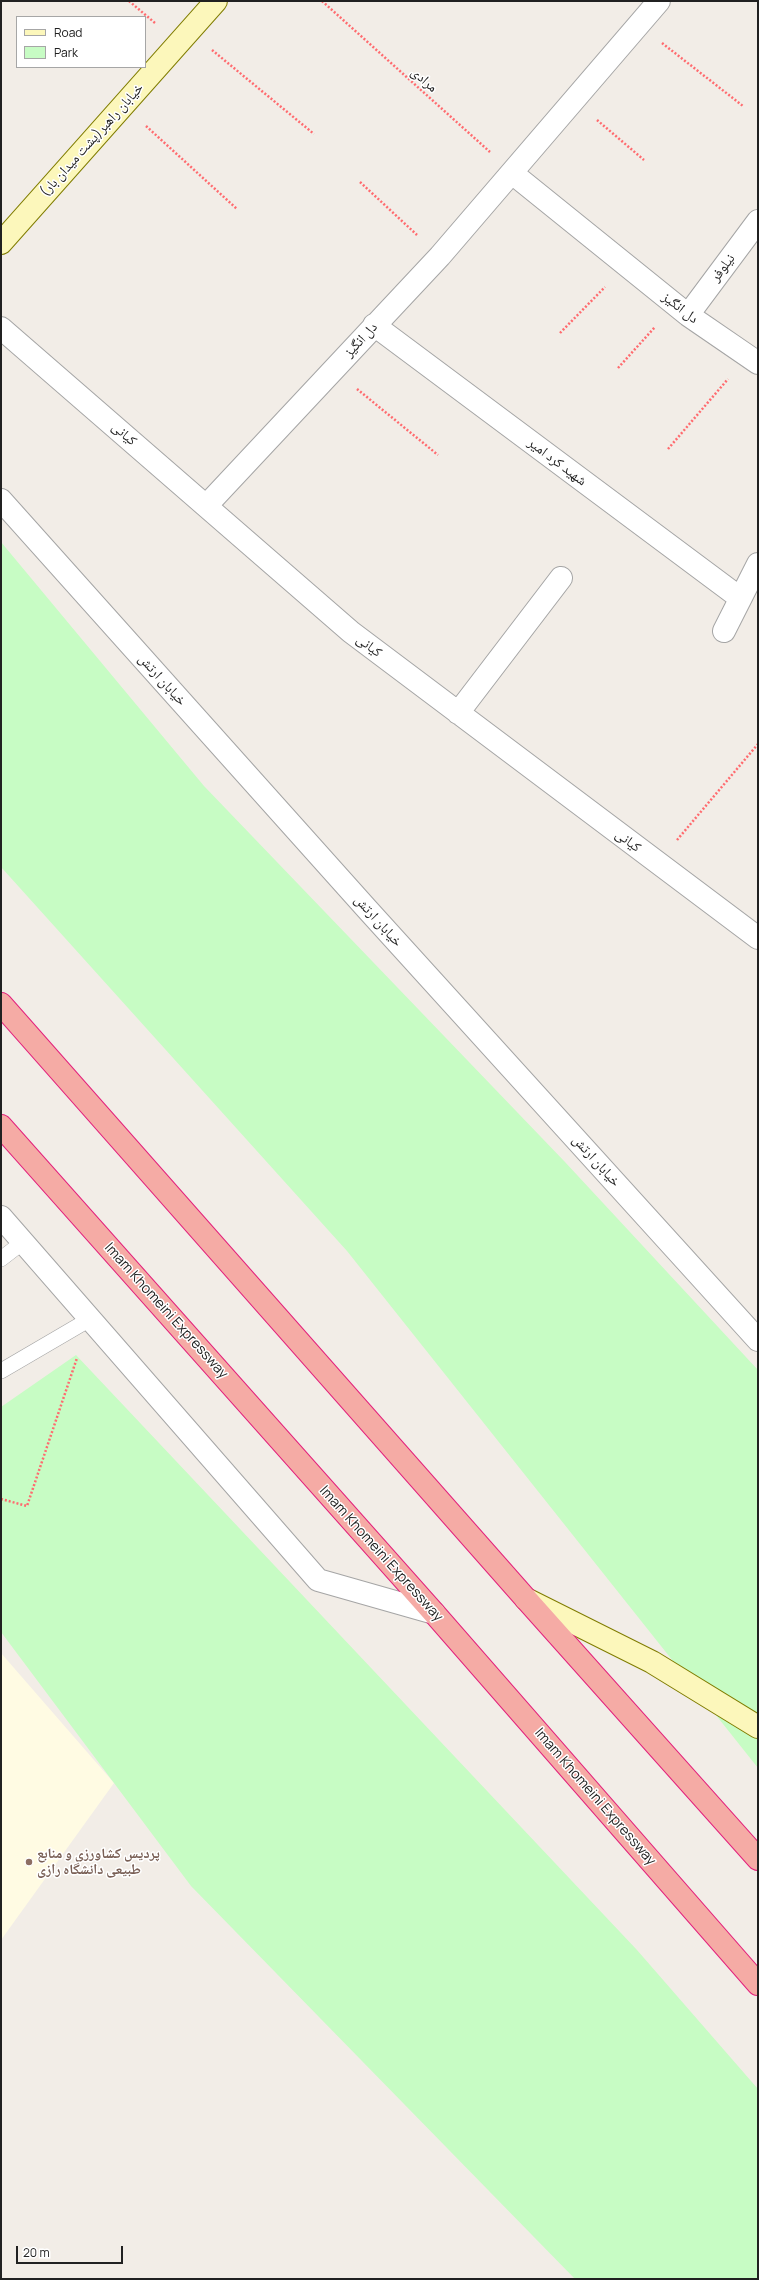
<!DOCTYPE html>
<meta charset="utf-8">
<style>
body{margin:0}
#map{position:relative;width:759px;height:2280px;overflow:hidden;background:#f2ede7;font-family:Manrope,sans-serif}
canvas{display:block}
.frame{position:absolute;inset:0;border:2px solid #212121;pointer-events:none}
.legend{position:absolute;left:16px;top:16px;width:130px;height:52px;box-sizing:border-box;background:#fff;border:1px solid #a6a6a6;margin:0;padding:5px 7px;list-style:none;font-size:12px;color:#212121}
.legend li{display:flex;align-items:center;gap:8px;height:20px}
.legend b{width:20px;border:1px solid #a6a6a6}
.scale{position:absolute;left:16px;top:2246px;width:107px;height:18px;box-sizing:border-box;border:2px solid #212121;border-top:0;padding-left:5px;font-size:12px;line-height:14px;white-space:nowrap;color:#212121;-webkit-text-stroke:3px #fff;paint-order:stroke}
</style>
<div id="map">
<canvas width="759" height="2280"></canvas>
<div class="frame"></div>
<ul class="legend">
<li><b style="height:5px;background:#fcf7bb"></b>Road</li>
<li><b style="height:11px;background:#c7fcc4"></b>Park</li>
</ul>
<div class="scale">20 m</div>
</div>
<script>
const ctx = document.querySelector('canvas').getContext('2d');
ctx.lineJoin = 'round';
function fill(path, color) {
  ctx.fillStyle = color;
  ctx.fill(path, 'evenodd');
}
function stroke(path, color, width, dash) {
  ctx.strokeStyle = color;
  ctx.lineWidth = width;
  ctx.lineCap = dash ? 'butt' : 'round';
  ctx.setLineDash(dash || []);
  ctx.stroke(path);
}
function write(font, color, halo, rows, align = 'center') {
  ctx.font = font + ' Manrope,"Noto Naskh Arabic",sans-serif';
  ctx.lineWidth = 3;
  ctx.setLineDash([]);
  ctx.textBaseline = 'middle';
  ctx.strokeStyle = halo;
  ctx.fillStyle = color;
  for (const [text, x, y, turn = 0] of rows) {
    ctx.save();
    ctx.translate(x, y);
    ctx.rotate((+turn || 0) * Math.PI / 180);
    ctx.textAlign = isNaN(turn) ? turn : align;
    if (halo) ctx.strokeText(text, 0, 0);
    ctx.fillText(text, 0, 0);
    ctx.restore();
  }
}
const education = new Path2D(`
 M1,1653L114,1783L1,1940Z`);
const park = new Path2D(`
 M1,542L204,786L565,1162L758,1370V1768L347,1251L1,867Z
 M76,1355L637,1950L758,2089V2279H575L191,1886L1,1632V1407Z`);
const path = new Path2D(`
 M129,1L155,23
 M322,1L490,152
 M662,43L743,106
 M212,50L314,134
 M597,120L644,160
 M146,126L237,209
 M360,182L417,235
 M560,333L605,287
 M618,368L655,327
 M357,389L438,455
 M668,449L728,379
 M677,840L758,744
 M1,1499L27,1506L77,1358`);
const service = new Path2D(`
 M1,1259L23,1242
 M1,1371L90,1319`);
const minor = new Path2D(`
 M512,173L688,315L758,363
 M688,315L758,221
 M374,325L740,598
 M1,328L351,632L758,938
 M206,506L440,256L659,1
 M724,631L758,564
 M458,713L561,578
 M1,1217L318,1580L434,1613`);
const tertiary = new Path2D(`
 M1,500L367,909L758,1340`);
const secondary = new Path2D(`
 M1,243L216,1
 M526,1599L652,1662L758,1727`);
const trunk = new Path2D(`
 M1,1004L526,1599L758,1859
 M1,1126L434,1613L758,1984`);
const markers = [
 [29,1862,4,"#8d6e63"]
];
const streetNames = [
 ["مرادی",424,80,42],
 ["خیابان راهبر(پشت میدان بار)",92,140,-48],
 ["نیلوفر",723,268,-53],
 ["دل انگیز",680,308,38],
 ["دل انگیز",361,340,-47],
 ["کیانی",124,434,41],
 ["شهید کرد امیر",557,462,37],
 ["کیانی",369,646,37],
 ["خیابان ارتش",162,680,48],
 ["کیانی",628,841,37],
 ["خیابان ارتش",378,921,48],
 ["خیابان ارتش",596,1161,48],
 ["Imam Khomeini Expressway",166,1311,48],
 ["Imam Khomeini Expressway",381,1554,48],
 ["Imam Khomeini Expressway",595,1797,49]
];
const educationNames = [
 ["پردیس کشاورزی و منابع",37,1854],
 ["طبیعی دانشگاه رازی",37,1870]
];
fill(education, '#fffbe3');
fill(park, '#c7fcc4');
stroke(service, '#a5a5a5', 16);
stroke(minor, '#a5a5a5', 24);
stroke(tertiary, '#a5a5a5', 24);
stroke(secondary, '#807d00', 24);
stroke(trunk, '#e3217d', 24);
stroke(path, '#ff6b6f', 2.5, [2, 2]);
stroke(service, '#fff', 15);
stroke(minor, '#fff', 22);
stroke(tertiary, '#fff', 22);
stroke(secondary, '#fcf7bb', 22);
stroke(trunk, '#f5aba5', 22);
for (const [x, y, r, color] of markers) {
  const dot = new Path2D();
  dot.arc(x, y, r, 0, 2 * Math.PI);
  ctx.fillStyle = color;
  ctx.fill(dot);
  stroke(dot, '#fff', 1.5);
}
write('14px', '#212121', '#fff', streetNames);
write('bold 14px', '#785e54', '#fff', educationNames, 'left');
</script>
